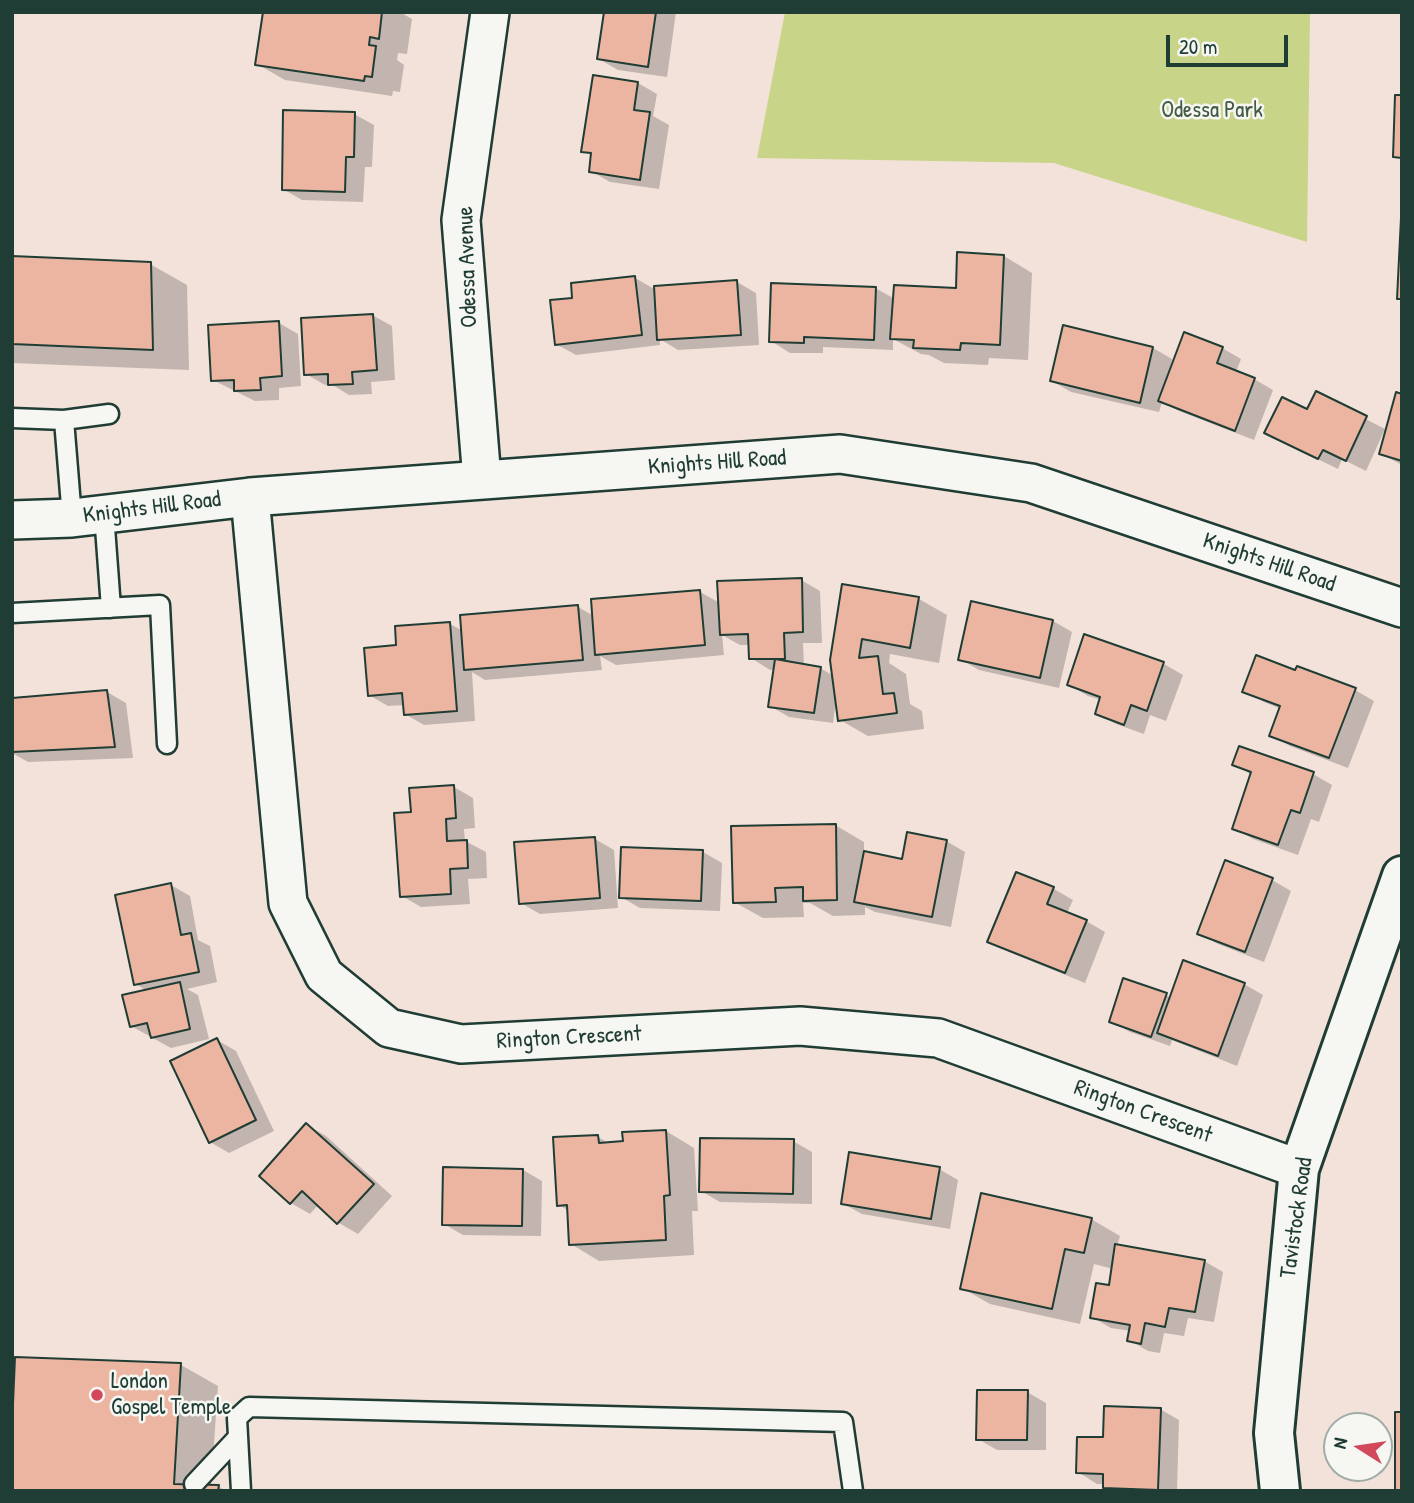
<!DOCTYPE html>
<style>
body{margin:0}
#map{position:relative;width:1414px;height:1503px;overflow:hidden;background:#f3e2da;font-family:"Patrick Hand",sans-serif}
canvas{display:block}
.frame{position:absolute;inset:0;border:14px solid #1f3d34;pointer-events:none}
.north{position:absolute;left:1323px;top:1412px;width:70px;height:70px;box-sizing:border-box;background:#f6f6f2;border:2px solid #a0aca6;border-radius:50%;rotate:282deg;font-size:19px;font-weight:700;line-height:28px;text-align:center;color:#1f3d34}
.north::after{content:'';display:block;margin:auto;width:24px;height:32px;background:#d1495b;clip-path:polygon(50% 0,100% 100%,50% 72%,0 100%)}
.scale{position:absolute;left:1166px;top:35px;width:122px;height:32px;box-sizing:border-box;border:4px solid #1f3d34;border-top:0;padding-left:9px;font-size:21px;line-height:24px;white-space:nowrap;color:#1f3d34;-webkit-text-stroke:5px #f6f6f2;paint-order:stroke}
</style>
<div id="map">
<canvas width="1414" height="1503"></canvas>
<div class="frame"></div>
<div class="north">N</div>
<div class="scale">20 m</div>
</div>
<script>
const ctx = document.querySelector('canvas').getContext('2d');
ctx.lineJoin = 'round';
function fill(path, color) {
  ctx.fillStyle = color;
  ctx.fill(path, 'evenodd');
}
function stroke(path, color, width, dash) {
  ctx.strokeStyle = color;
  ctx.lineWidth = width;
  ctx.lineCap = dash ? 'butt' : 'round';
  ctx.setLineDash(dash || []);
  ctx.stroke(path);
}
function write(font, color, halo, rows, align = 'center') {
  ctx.font = font + ' "Patrick Hand",sans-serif';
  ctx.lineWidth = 5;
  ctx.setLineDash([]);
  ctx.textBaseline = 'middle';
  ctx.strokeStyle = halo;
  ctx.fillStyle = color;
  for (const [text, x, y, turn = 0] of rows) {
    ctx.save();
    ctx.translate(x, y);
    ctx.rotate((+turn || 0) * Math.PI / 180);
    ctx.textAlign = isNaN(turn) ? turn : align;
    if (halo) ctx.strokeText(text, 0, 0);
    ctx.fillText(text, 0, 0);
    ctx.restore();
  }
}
const green = new Path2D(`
 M785,12H1310L1307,242L1054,163L757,158Z`);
const shadow = new Path2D(`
 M265,12H400L412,19L407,54L398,53L397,60L404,65L400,92L393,91L392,96L285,80L257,64Z
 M606,12H676L667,77L618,70L599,59Z
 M638,83L657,94L653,116L669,125L659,189L610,182L591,171L593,156L583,151Z
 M354,114L374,125L372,167H365L363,202L302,200L283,189Z
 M1004,256L1032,273L1028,360L989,358L988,365L944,363L929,355L921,354L893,339V350L823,347V353H790L771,341L875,288L895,299L958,290Z
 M12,258L150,264L187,285L189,370L12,363Z
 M635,278L656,290L737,282L756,293L759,345L678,350L660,339V345L576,355L556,344L574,299Z
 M372,315L392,326L395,380L371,382L372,394L349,395L331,384L325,385L306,374Z
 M279,323L298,334L301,386L279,388V400L255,401L213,380Z
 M1065,327L1153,348L1172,359L1170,368L1172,369L1222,348L1241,359L1236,372L1254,379L1273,390L1254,440L1179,411L1162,402L1159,412L1071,392L1052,381Z
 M1317,394L1385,429L1366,471L1342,459L1338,469L1285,443L1308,411Z
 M1402,395V465L1381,454Z
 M801,580L820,591L822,643H803L804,666L820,668L834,676L832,660L919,599L947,615L939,663L890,654L889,663L906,674L910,704L922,711L924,729L868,736L840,720L836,700L833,723L789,717L770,706L776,669L770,670L751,658L750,645H740L722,635L724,655L616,665L600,656L602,670L485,680L472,672L475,721L424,725L405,714V705L388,706L369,695L398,647L450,624L463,631L578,607L594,616L700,592L720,603Z
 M1053,621L1072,632L1059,688L979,670L960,659Z
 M1085,636L1164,664L1183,675L1166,721L1150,715L1144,734L1116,724L1097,713L1101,700L1088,696L1069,685Z
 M1296,672L1355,690L1374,701L1348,768L1290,746L1271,735L1281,709L1264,702L1245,691Z
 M107,692L126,703L133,758L28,762L12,753V699Z
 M1234,764L1313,774L1332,785L1319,822L1311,819L1298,855L1253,839L1234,828L1252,775Z
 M454,787L473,798L475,828L464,829L465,841L486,852L487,878L468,879L470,904L421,907L402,896L413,814Z
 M835,825L864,842V853L904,861L946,841L965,852L951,927L875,912L865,907V915L833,916L810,903H803L804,917L763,918L734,902Z
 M595,839L614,850L618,908L540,914L521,903Z
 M703,852L722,863L720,911L640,908L621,897Z
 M1226,862L1272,880L1291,891L1264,962L1218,944L1199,933Z
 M1017,874L1054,889L1073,900L1067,913L1086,921L1105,932L1085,983L1009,952L990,941Z
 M171,885L190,896L198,940L210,946L217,982L187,989L198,995L209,1039L171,1048L131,1026L147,991L136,984Z
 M1244,984L1263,995L1237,1066L1172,1040L1170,1046L1130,1032L1111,1021L1166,995L1171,998Z
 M217,1040L236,1051L274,1131L229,1153L210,1142Z
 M307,1125L326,1136L392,1196L358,1234L339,1223L319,1204L310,1214L291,1203Z
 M666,1131L694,1148L698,1211H692L694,1255L599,1261L571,1244L569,1211L559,1205L598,1137L610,1144L625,1143Z
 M793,1141L812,1152V1204L720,1202L701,1191Z
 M939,1169L958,1180L950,1229L862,1214L842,1203Z
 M523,1170L542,1181L541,1236L463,1235L444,1224Z
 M1091,1219L1120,1236L1117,1246L1204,1261L1223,1272L1214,1322L1188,1318L1184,1336L1164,1333L1160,1353L1148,1351L1129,1340L1131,1331L1111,1328L1092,1317L1110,1287L1113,1269L1094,1264L1080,1324L990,1304L962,1288Z
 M17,1359L181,1365L218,1386L211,1486H218L226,1491H12Z
 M1027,1392L1046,1403V1450H997L978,1439Z
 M1160,1409L1179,1420L1177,1491H1111L1105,1487V1484H1097L1078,1472L1105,1439Z`);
const building = new Path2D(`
 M263,12H382L379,39L370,37L369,45L376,46L372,77L365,76L364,81L255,65Z
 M604,12H656L648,67L597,59Z
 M593,75L638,82L634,110L650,112L640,180L589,172L591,153L581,152Z
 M1395,95H1402V158L1393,157Z
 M283,110L355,112L354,157H346L345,192L282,190Z
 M1401,218H1402V299H1397Z
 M957,252L1004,255L1000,345L961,343L960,350L913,348L914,340L890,339L894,285L956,288Z
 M12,256L151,262L153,350L12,344Z
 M635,276L642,335L555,345L550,300L572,298L571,283Z
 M737,280L741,335L657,340L654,286Z
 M771,283L876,287L874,340L804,337V343L769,342Z
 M373,314L377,370L352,372L353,384L328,385V374L304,375L301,318Z
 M279,321L282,376L260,378L261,390L234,391V380L211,381L208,325Z
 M1063,325L1153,347L1140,403L1050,381Z
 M1184,332L1223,347L1217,363L1255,378L1235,431L1158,401Z
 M1316,391L1367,416L1346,461L1323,450L1318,459L1264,433L1282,397L1307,409Z
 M1396,392L1402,394V461L1379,454Z
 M802,578L803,632L784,633L785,659H749L748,634L720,635L717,581Z
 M842,584L919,597L910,648L862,639L859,658L878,656L883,694L894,693L897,713L838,721L830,660Z
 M700,590L705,645L595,655L591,599Z
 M971,601L1053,620L1040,678L958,660Z
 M578,605L583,660L464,670L460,615Z
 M450,622L457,711L404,715L402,693L368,696L364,648L396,645L395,626Z
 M1084,634L1164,662L1147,711L1131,705L1124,725L1095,714L1100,697L1067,685Z
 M1256,655L1295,670L1297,666L1356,688L1329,758L1269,736L1280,706L1242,692Z
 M775,659L821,667L814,713L768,707Z
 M107,690L115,747L12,752V698Z
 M1239,746L1314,772L1300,813L1291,810L1278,845L1232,829L1251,772L1232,765Z
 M454,785L456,818L446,819L447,841L467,840L468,868L450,869L451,894L400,897L394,813L411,812L409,788Z
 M836,824L837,900L803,901V887L775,888L776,902L733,903L731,826Z
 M907,832L947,840L932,917L854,902L864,851L902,859Z
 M595,837L600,898L519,904L514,842Z
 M621,847L703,850L701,901L619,898Z
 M1225,860L1273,878L1245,952L1197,934Z
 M1016,872L1054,887L1047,904L1087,920L1065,973L987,942Z
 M171,883L181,935L191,933L199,972L134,985L115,895Z
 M1183,960L1245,983L1218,1056L1157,1033Z
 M1123,978L1167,993L1151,1037L1109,1022Z
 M180,982L190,1029L151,1038L147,1023L130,1027L122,995Z
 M217,1038L256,1120L209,1143L170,1061Z
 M306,1123L374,1184L337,1224L302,1191L290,1204L259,1176Z
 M666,1130L670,1195L664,1196L666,1240L569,1245L567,1205L557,1206L553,1137L598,1135L599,1143L623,1141L622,1132Z
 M700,1138L794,1139L793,1194L699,1192Z
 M849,1152L940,1167L931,1219L841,1204Z
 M443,1167L523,1169L522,1226L442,1225Z
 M981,1193L1092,1218L1084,1253L1065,1249L1052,1309L960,1289Z
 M1115,1244L1205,1260L1195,1312L1169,1308L1165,1327L1145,1323L1141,1344L1127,1341L1130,1325L1090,1318L1096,1283L1109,1285Z
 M15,1357L181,1363L174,1484L219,1485L218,1491H12V1427Z
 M977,1390H1028L1027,1440H976Z
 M1104,1406L1161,1408L1158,1490L1103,1488V1474L1076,1473L1077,1437H1103Z
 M1395,1412H1402V1491H1395Z`);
const lane = new Path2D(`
 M12,418L64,420L109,414
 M64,420L72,518
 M104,514L111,608
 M12,613L160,605L167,744
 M194,1484L238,1437
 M241,1491L237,1418L249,1407L843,1422L853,1491`);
const street = new Path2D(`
 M482,480L461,220L490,12
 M250,497L288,903L324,975L389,1028L461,1044L800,1026L938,1038L1299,1169
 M12,520L72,518L250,497L840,454L1031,483L1402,608`);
const secondary = new Path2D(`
 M1280,1491L1274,1433L1299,1169L1402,876`);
const markers = [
 [97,1395,7,"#d1495b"]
];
const parkNames = [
 ["Odessa Park",1212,111]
];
const streetNames = [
 ["Odessa Avenue",468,267,-92],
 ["Knights Hill Road",717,463,-4],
 ["Knights Hill Road",152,508,-7],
 ["Knights Hill Road",1269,563,19],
 ["Rington Crescent",569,1038,-3],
 ["Rington Crescent",1143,1112,20],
 ["Tavistock Road",1297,1218,-82]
];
const poiNames = [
 ["London",111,1382],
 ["Gospel Temple",111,1408]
];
fill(green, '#c8d487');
fill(shadow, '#0003');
fill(building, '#ecb5a1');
stroke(building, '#1f3d34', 2);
stroke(lane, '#1f3d34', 23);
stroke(street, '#1f3d34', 42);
stroke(secondary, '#1f3d34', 44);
stroke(lane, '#f6f6f2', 18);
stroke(street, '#f6f6f2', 37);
stroke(secondary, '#f6f6f2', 38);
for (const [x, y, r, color] of markers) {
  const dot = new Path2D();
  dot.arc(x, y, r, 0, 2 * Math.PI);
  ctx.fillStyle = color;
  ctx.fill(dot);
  stroke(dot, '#f6f6f2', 2.5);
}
write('23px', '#415b45', '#f6f6f2', parkNames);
write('23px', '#1f3d34', '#f6f6f2', streetNames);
write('23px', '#1f3d34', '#f6f6f2', poiNames, 'left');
</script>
